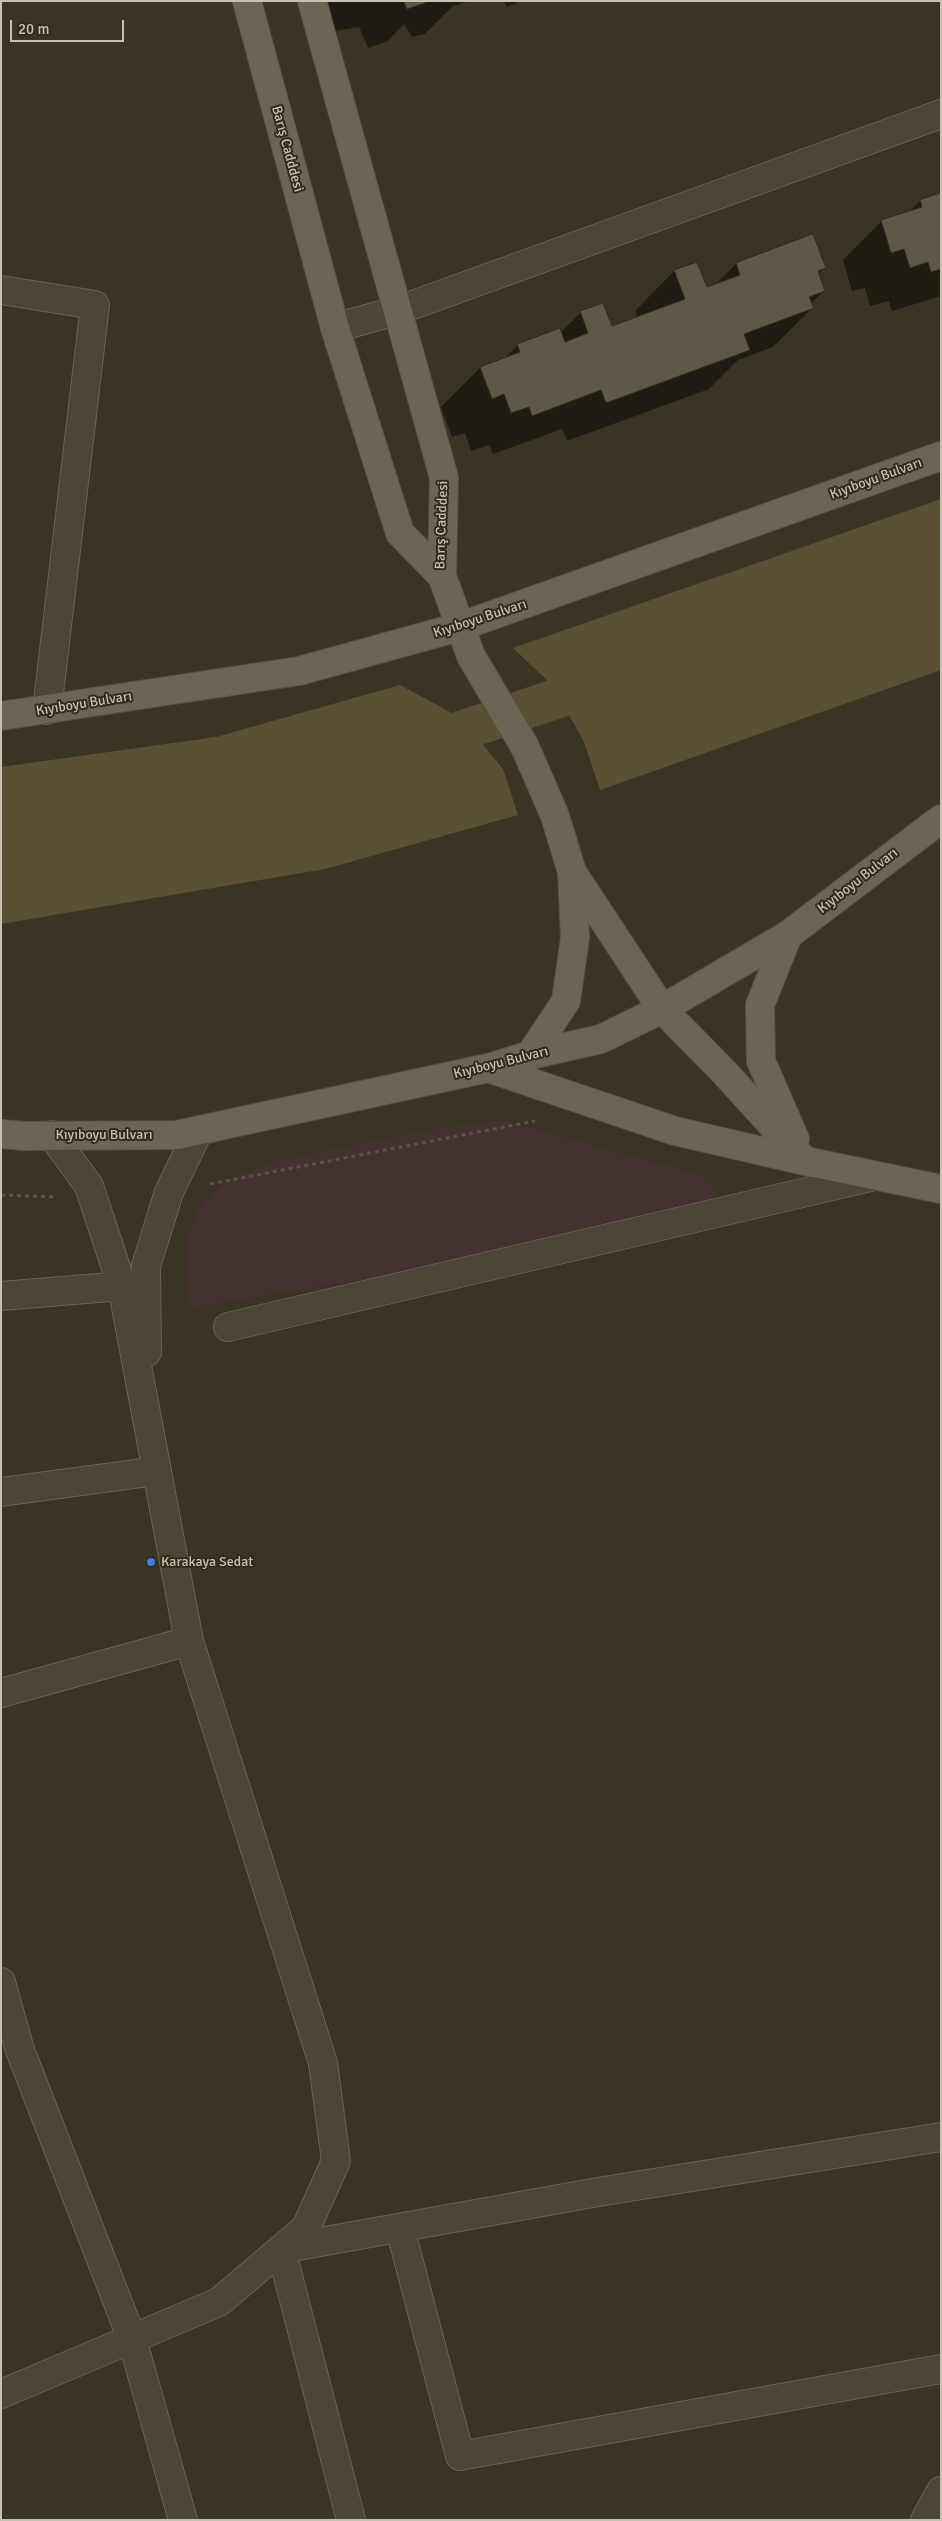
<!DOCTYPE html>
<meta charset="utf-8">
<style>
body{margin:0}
#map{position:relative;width:942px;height:2521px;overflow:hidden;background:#3a3424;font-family:Signika,sans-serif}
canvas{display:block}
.frame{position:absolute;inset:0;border:2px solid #c6c2b3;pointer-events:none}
.scale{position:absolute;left:10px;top:20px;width:114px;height:22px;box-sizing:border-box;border:2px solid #c6c2b3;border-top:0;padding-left:6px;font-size:15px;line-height:18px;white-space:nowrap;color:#c6c2b3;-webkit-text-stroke:4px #302b1d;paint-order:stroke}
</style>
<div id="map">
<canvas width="942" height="2521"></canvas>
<div class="frame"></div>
<div class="scale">20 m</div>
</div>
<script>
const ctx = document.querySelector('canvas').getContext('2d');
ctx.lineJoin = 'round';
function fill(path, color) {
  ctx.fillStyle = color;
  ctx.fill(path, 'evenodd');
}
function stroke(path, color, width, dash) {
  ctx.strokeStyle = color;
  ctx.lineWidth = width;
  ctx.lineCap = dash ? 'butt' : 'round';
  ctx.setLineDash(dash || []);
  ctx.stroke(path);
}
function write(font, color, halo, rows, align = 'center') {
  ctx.font = font + ' Signika,sans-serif';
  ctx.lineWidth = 4;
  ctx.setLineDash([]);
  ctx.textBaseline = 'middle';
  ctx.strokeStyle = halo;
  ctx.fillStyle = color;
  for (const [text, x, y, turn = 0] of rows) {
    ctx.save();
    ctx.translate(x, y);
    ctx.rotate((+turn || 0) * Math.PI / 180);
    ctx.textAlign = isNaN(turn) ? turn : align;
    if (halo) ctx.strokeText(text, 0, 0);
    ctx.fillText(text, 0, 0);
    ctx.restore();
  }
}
const green = new Path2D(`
 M503,1120L711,1178L716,1199L490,1259L189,1308L187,1238L198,1208L226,1181L273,1162L433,1129Z`);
const water = new Path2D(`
 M941,499V670L600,790L584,742L553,686L513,648Z
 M400,685L461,718L503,769L518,815L325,869L1,924V767L216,737Z`);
const shadow = new Path2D(`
 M310,1H468L453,6L425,34L412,37L404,24L388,41L368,48L359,27L310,35Z
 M503,1H521L507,7Z
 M941,195V296L892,311L889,301L870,306L865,288L852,291L843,260L882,221L908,213L920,201Z
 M697,263L706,289L714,286L736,264L825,267L818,274L823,291L811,304L812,308L773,347L738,360L709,389L567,441L562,429L493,454L489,445L471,451L465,433L452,437L441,407L480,368L503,360L518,345L560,333L580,313L603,304L611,328L638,318L635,311L674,271Z`);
const canal = new Path2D(`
 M416,746L612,680`);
const building = new Path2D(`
 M404,1H428V2L407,9Z
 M941,193V269L931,272L928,262L910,268L904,249L891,253L881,220L922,207L920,200Z
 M813,234L826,268L818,271L825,291L809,297L814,308L744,334L750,350L606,403L601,390L532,416L529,407L511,413L504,394L492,399L480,367L520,352L517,344L560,328L565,342L588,333L580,311L603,303L612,326L685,299L674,270L697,262L707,287L740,275L736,263Z`);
const path = new Path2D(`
 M210,1184L535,1121
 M1,1195L57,1197`);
const minor = new Path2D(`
 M1,290L95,305L47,710
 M335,328L399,310L941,114
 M1,1296L122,1286
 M228,1327L875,1176
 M147,1352L146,1266L169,1192L199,1130
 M1,1492L157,1471
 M1,1693L189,1641
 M1,1982L20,2050L132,2339L183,2520
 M400,2228L460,2456L941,2369
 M1,2394L219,2302L306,2228L336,2161L323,2063L189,1641L122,1286L89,1186L52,1135
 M351,2520L281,2249L598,2192L941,2137
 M925,2520L941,2491`);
const major = new Path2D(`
 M247,1L335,328L400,533L442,576
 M312,1L444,478L442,576L471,656L525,747L555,816L572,872L662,1009L724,1072L805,1161L941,1189
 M1,716L299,671L459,627L941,456
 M788,935L760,1005L761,1061L795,1139
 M530,1055L566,1001L575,938L572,873
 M488,1068L675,1131L805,1161
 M1,1134L24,1136L177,1135L488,1068L530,1055L601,1039L662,1009L788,935L941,819`);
const markers = [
 [151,1562,5,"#3f7fe0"]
];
const streetNames = [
 ["Barış Cadddesi",287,149,75],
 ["Kıyıboyu Bulvarı",876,479,-20],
 ["Barış Cadddesi",442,525,-88],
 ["Kıyıboyu Bulvarı",480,619,-18],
 ["Kıyıboyu Bulvarı",84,704,-9],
 ["Kıyıboyu Bulvarı",858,881,-38],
 ["Kıyıboyu Bulvarı",501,1063,-14],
 ["Kıyıboyu Bulvarı",104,1135]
];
const poiNames = [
 ["Karakaya Sedat",161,1562]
];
fill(green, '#453230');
fill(water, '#5a5034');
fill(shadow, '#0007');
stroke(canal, '#5a5034', 40);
fill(building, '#5e5846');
stroke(building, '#322d1f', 1);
stroke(minor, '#696456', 30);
stroke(major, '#575244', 30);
stroke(path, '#5d4e48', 3, [4, 4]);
stroke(minor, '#4b4638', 28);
stroke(major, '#6b6556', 28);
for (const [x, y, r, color] of markers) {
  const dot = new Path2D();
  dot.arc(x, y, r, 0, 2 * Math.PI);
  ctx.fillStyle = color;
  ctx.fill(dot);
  stroke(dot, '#302b1d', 2);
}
write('14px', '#c6c2b3', '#302b1d', streetNames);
write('14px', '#c6c2b3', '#302b1d', poiNames, 'left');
</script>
